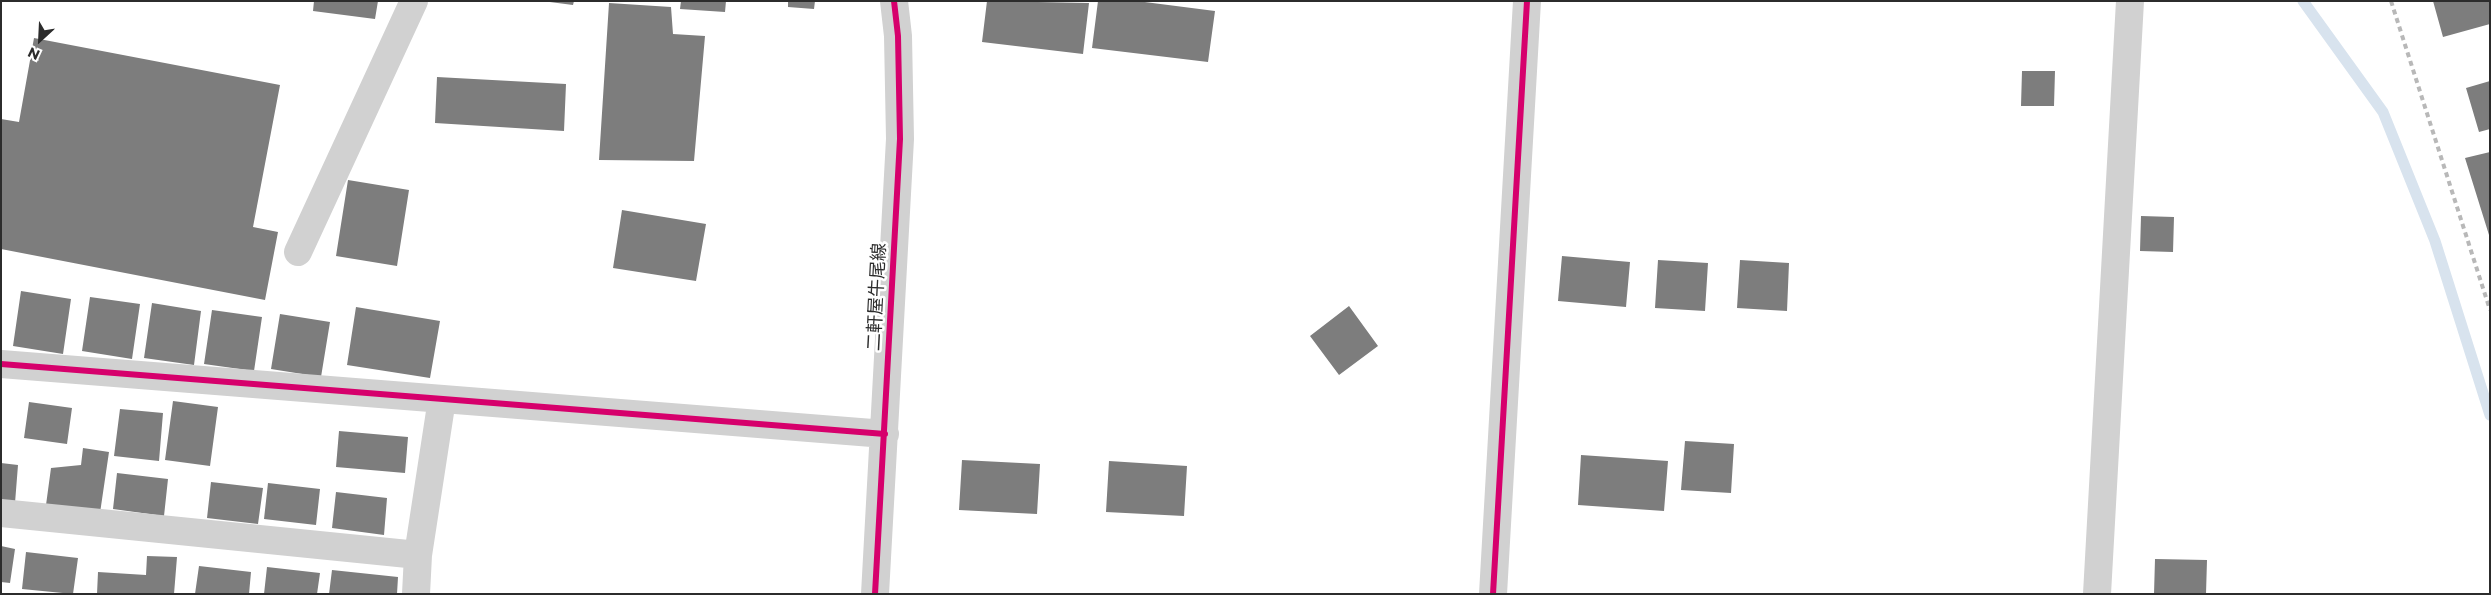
<!DOCTYPE html>
<meta charset="utf-8">
<style>
body{margin:0}
#map{position:relative;width:2491px;height:595px;overflow:hidden;background:#fff;font-family:Montserrat,sans-serif}
canvas{display:block}
.frame{position:absolute;inset:0;border:2px solid #2c2c2c;pointer-events:none}
.north{position:absolute;left:15px;top:15px;width:50px;height:50px;-webkit-text-stroke:4px #fff;paint-order:stroke;rotate:205deg;font-size:14px;font-weight:700;line-height:20px;text-align:center;color:#2c2c2c}
.north::after{content:'';display:block;margin:auto;width:18px;height:22px;background:#2c2c2c;clip-path:polygon(50% 0,100% 100%,50% 72%,0 100%)}
</style>
<div id="map">
<canvas width="2491" height="595"></canvas>
<div class="frame"></div>
<div class="north">N</div>
</div>
<script>
const ctx = document.querySelector('canvas').getContext('2d');
ctx.lineJoin = 'round';
function stroke(path, color, width, dash) {
  ctx.strokeStyle = color;
  ctx.lineWidth = width;
  ctx.lineCap = dash ? 'butt' : 'round';
  ctx.setLineDash(dash || []);
  ctx.stroke(path);
}
function fill(path, color) {
  ctx.fillStyle = color;
  ctx.fill(path, 'evenodd');
}
function write(font, color, halo, rows, align = 'center') {
  ctx.font = font + ' Montserrat,"Noto Sans JP",sans-serif';
  ctx.lineWidth = 5;
  ctx.setLineDash([]);
  ctx.textBaseline = 'middle';
  ctx.strokeStyle = halo;
  ctx.fillStyle = color;
  for (const [text, x, y, turn = 0] of rows) {
    ctx.save();
    ctx.translate(x, y);
    ctx.rotate((+turn || 0) * Math.PI / 180);
    ctx.textAlign = isNaN(turn) ? turn : align;
    if (halo) ctx.strokeText(text, 0, 0);
    ctx.fillText(text, 0, 0);
    ctx.restore();
  }
}
const stream = new Path2D(`
 M2303,1L2383,112L2435,241L2490,415`);
const building = new Path2D(`
 M314,1H378L375,19L313,11Z
 M542,1H574L573,5Z
 M681,1H726L725,12L680,9Z
 M788,1H815L814,9L788,7Z
 M987,1L1089,3L1083,54L982,42Z
 M1098,1H1137L1215,11L1208,62L1092,48Z
 M2433,1H2490V24L2443,37Z
 M609,3L671,7L673,34L705,36L694,161L599,160Z
 M34,38L280,85L253,227L278,232L265,300L1,249V119L19,122Z
 M2022,71H2055L2054,106H2021Z
 M437,77L566,84L564,131L435,123Z
 M2490,81V129L2479,132L2466,88Z
 M2490,152V235H2489L2465,158Z
 M348,180L409,190L397,266L336,256Z
 M622,210L706,224L696,281L613,268Z
 M2141,216L2174,217L2173,252L2140,251Z
 M1562,256L1630,262L1626,307L1558,301Z
 M1658,260L1708,263L1705,311L1655,308Z
 M1740,260L1789,263L1787,311L1737,308Z
 M21,291L71,299L63,354L13,346Z
 M90,297L140,304L132,359L82,351Z
 M152,303L201,311L194,365L144,358Z
 M1349,306L1378,346L1339,375L1310,336Z
 M356,307L440,321L430,378L347,365Z
 M212,310L262,317L254,371L204,364Z
 M280,314L330,322L321,377L271,369Z
 M173,401L218,407L210,466L165,460Z
 M29,402L72,408L67,444L24,438Z
 M120,409L163,413L159,461L114,456Z
 M339,431L408,437L405,473L336,467Z
 M1685,441L1734,444L1731,493L1681,490Z
 M83,448L109,452L100,513L46,505L51,468L81,465Z
 M1581,455L1668,461L1664,511L1578,505Z
 M962,460L1040,464L1037,514L959,510Z
 M1109,461L1187,466L1184,516L1106,512Z
 M1,463L18,465L15,503L1,502Z
 M117,473L168,479L164,516L113,509Z
 M211,482L263,488L258,524L207,518Z
 M268,483L320,489L316,525L264,519Z
 M336,492L387,498L384,535L332,528Z
 M1,546L15,549L10,583L1,582Z
 M26,552L78,558L73,594L22,589Z
 M147,556L177,557L174,594H97L98,572L146,575Z
 M2155,559L2207,560L2206,594H2154Z
 M199,566L251,572L249,594H195Z
 M267,567L320,573L317,594H264Z
 M332,570L398,577L397,594H329Z`);
const minor = new Path2D(`
 M298,252L414,1
 M1,364L885,434
 M1,513L418,555
 M416,594L418,555L442,399
 M875,594L900,139L898,36L894,1
 M1493,594L1527,1
 M2097,594L2130,1`);
const rail = new Path2D(`
 M2391,1L2490,310`);
const cycleway = new Path2D(`
 M1,364L885,434
 M875,594L900,139L898,36L894,1
 M1493,594L1527,1`);
const streetNames = [
 ["二軒屋牛尾線",877,297,-87]
];
stroke(stream, '#d8e3ee', 11);
fill(building, '#7d7d7d');
stroke(minor, '#d1d1d1', 28);
stroke(rail, '#b8b8b8', 4, [5, 4]);
stroke(cycleway, '#d6006c', 6);
write('18px', '#2c2c2c', '#fff', streetNames);
</script>
